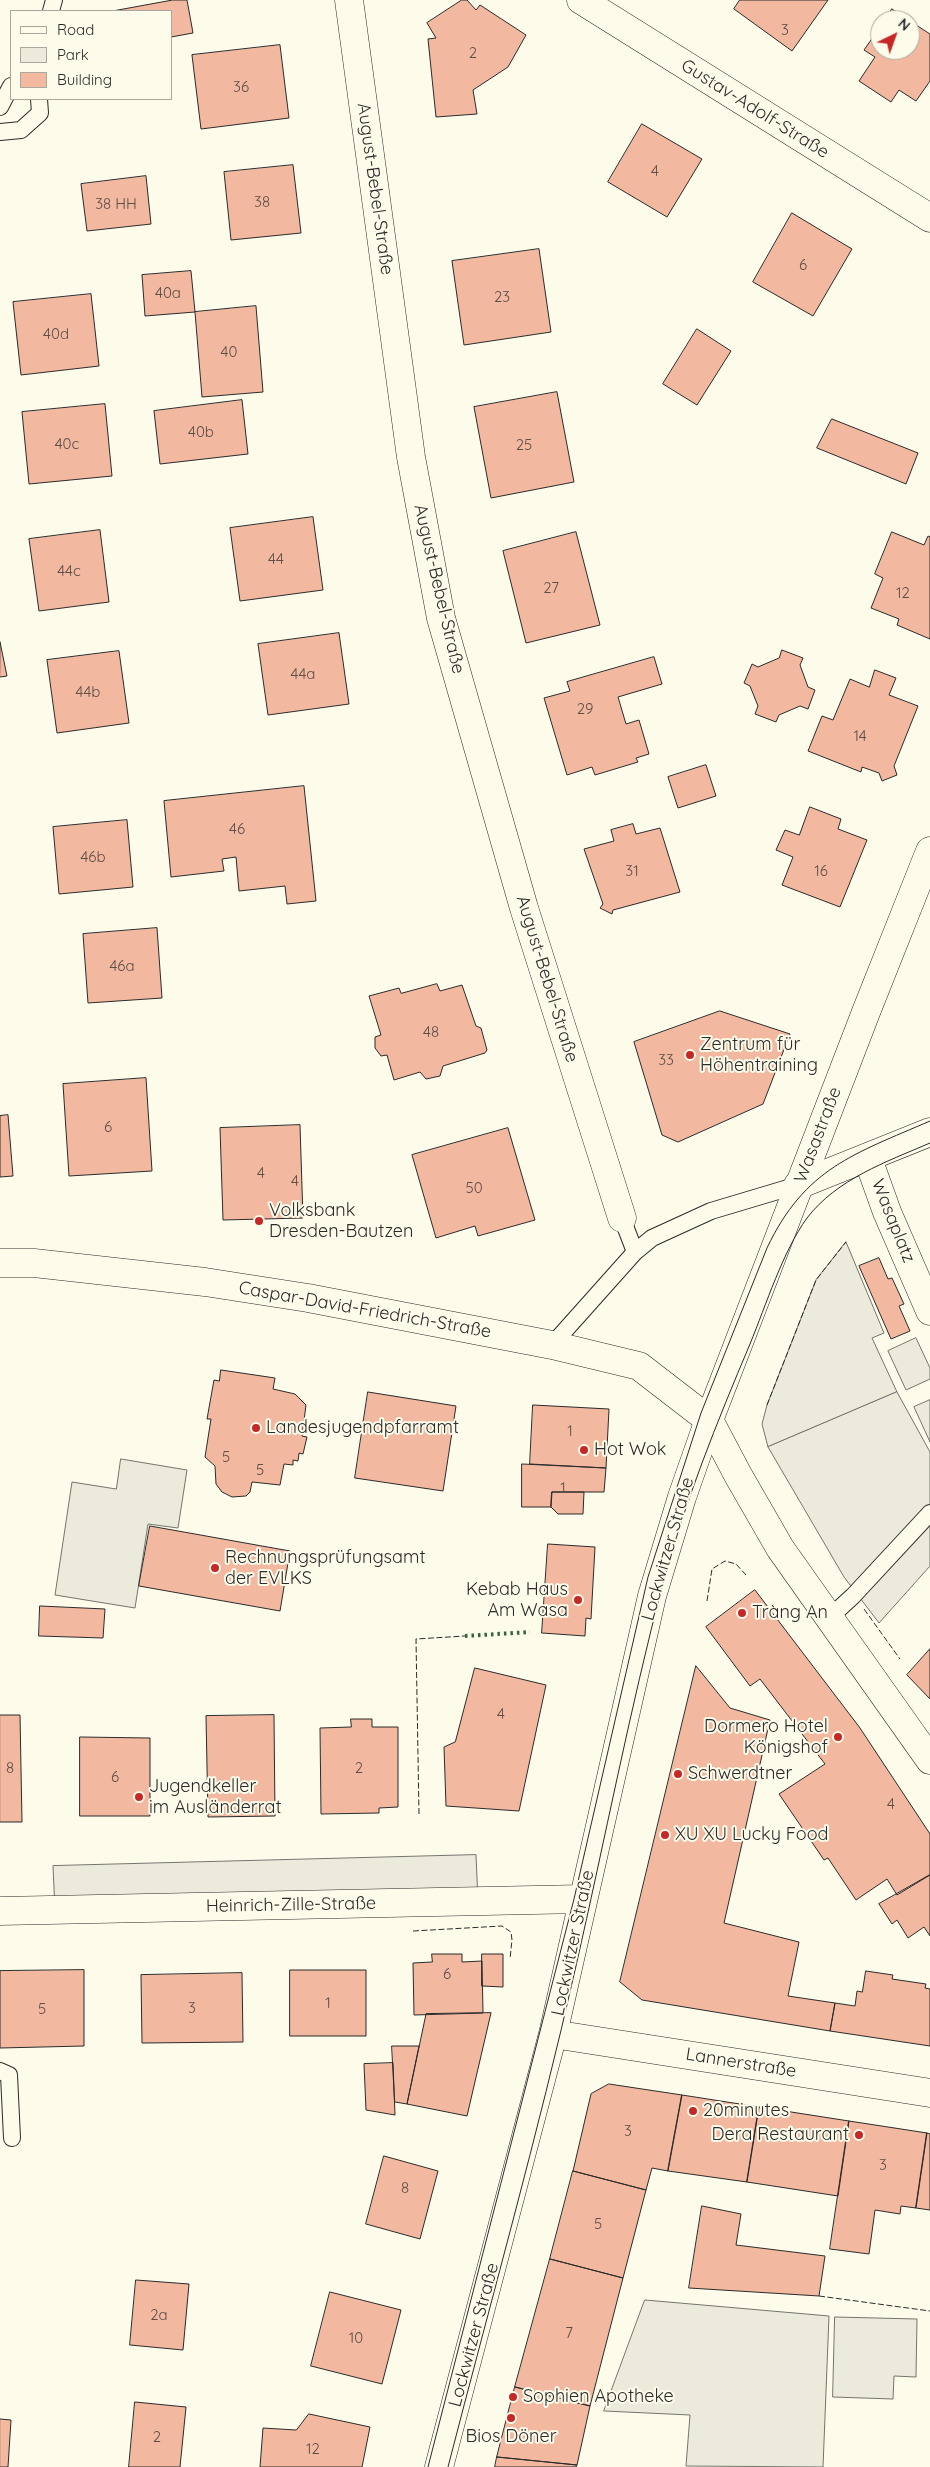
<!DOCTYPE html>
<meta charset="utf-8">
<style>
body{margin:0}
#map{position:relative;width:930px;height:2467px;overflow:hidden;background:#fdfbea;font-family:Quicksand,sans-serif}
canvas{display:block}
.legend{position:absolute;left:10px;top:10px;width:162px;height:90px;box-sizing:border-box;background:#fdfbea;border:1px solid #a9a89e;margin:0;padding:6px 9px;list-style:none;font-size:15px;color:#2b2b2b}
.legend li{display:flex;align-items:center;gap:10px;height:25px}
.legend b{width:25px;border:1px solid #a9a89e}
.north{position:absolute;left:870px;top:10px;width:50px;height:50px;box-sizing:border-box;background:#fdfbea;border:1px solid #a9a89e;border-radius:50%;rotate:42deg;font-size:14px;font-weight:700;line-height:20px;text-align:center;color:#2b2b2b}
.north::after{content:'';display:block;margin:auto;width:18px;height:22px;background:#c62828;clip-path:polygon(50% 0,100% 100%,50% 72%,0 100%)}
</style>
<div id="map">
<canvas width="930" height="2467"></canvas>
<ul class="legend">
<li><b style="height:6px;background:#fdfbea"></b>Road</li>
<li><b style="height:14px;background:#ecebdb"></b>Park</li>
<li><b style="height:14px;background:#f2b8a0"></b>Building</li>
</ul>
<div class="north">N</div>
</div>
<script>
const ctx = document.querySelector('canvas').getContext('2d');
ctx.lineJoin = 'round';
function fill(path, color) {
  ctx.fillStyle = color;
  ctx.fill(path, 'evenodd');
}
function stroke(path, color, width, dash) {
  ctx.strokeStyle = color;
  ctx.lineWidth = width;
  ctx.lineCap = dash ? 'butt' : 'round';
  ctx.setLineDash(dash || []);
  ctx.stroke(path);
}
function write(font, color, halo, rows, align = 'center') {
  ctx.font = font + ' Quicksand,sans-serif';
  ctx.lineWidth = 4;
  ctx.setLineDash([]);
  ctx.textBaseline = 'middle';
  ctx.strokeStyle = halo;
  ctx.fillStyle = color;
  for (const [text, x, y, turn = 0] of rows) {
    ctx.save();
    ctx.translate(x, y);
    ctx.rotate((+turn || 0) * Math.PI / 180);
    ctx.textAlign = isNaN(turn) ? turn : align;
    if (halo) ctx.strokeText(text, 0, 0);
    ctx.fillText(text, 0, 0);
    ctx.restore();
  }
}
const green = new Path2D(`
 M846,1242L884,1333L872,1338L897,1392L768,1447L762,1424L767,1405L816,1280Z
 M645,2300L829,2316L823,2467L686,2466L690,2415L604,2411Z`);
const parking = new Path2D(`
 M916,1338L930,1368V1379L906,1390L888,1351Z
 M897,1392L930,1452V1566L879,1623L844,1577L768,1447Z
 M930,1400V1442L914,1407Z
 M121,1459L187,1470L178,1528L148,1524L135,1608L55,1595L72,1482L116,1489Z
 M476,1855L478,1901L55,1910L53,1866Z
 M835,2317L917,2319L916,2377L894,2376L893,2399L833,2397Z`);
const building = new Path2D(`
 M173,0H187L193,33L171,37V11H113Z
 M462,0H467L476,10L480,5L526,35L508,67L473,90L477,114L436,117L428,39L436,38L427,23Z
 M740,0H828L792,51L734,9Z
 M892,9L908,20H885Z
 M910,21L930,34V81L916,101L899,90L891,102L859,81L875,57L864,50L880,27V50H910Z
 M280,45L289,118L201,129L192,55Z
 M642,124L702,159L667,217L608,182Z
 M293,165L301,233L231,240L224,172Z
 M146,176L151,224L87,231L81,184Z
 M792,213L852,249L813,316L753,282Z
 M539,249L551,332L464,345L452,261Z
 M191,271L195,312L145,316L142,275Z
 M91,294L99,366L21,375L13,302Z
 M256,306L263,392L202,397L195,312Z
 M697,329L731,351L697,405L663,384Z
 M557,392L574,482L491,498L474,407Z
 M242,400L248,454L160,464L154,411Z
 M105,404L112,476L29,484L22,412Z
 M832,419L918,453L906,484L817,448Z
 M313,517L323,590L240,601L230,528Z
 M100,530L109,602L39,611L29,539Z
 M576,532L600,625L526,643L503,551Z
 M892,532L924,545L928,536L930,537V639L897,625L899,619L871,608L883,578L875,574Z
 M339,633L349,704L268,715L258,644Z
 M0,642L7,676L0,677Z
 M782,650L803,658L800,665L808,687L815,690L808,709L800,706L779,715L776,722L755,714L758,706L750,686L744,683L752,664L758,667L779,658Z
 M119,651L129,723L57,733L47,660Z
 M654,657L662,684L618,697L626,724L639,720L649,754L636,758L638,762L595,775L592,767L567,775L544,698L570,691L567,682Z
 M875,670L896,678L889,695L918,706L894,766L897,775L882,781L879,773L862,767L861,772L808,751L822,716L833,720L850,679L869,687Z
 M706,765L716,796L678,808L668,777Z
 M304,786L316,901L287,904L285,886L239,891L236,857L222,859L224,871L171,877L164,801Z
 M810,807L841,819L838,829L867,840L840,907L782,885L793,857L776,850L785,830L799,835Z
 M127,820L133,887L59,894L53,827Z
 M633,824L636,834L660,828L680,892L613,910L612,914L600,908L603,904L584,849L614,841L611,830Z
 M157,928L162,998L88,1003L83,934Z
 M437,984L440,991L462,985L476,1026L481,1028L487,1050L485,1053L443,1066L440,1076L426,1079L420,1072L394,1080L387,1055L381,1056L375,1048V1037L381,1035L369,996L399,988L401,993Z
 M720,1011L790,1034L763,1104L678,1142L662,1135L634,1042Z
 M146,1078L152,1171L69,1176L63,1084Z
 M8,1115L13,1176L0,1177V1116Z
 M300,1125L303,1218L223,1220L220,1128Z
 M508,1128L535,1220L478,1236L475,1226L436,1238L412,1155Z
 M879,1258L888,1279L892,1278L904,1304L899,1306L910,1331L891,1339L859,1266Z
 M221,1370L275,1378L273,1389L295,1394L306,1405L302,1436L307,1437L303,1454L299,1453L298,1461L293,1460V1465L284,1464L280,1485L252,1482L250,1492L246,1496L232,1497L222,1492L216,1484L215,1466L205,1457L211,1419H207L214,1380L219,1381Z
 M368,1392L456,1406L443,1491L355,1478Z
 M533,1405L609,1409L606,1468L530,1464Z
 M522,1464L606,1468L604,1492H552L551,1507H522Z
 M552,1492H584L583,1514H558L551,1507Z
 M150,1526L290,1551L280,1611L139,1586Z
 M548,1544L595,1547L591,1619L586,1618L585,1636L542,1633Z
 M755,1590L860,1728L930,1834V1875L897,1895L887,1879L856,1900L828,1858L824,1860L779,1794L825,1764L760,1679L750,1686L706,1627Z
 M40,1606L105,1609L103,1638L39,1636Z
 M930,1649V1699L907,1675Z
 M696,1666L730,1708L770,1720L724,1923L799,1942L788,1996L835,2003L830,2031L642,2000L620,1982Z
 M475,1668L546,1685L519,1811L446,1806L444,1747L455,1742Z
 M0,1715H20L22,1822H0Z
 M274,1715L275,1816L208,1817L206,1716Z
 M351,1719H372V1727H398V1807L379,1808V1813L321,1814L320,1728L351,1727Z
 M80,1737L150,1738V1816H80Z
 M930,1875V1936L924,1927L908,1938L897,1920L892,1924L879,1904Z
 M432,1954H462V1962L482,1961L483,2013L414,2015L413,1963L432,1962Z
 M482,1954H503V1987L482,1986Z
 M84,1970V2046L0,2048V1971Z
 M290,1970H366V2036H290Z
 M866,1971L893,1975L892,1979L926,1984L925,1988L930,1989V2046L830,2031L835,2003L855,2006L857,1991L862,1992Z
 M242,1973L243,2042L142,2043L141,1975Z
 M491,2013L467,2116L407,2104L426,2014Z
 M392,2046H419L407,2104L395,2102Z
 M393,2063L395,2115L366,2110L364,2064Z
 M609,2084L682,2095L668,2171L652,2168L646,2190L573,2171L591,2094Z
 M682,2095L759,2107L747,2182L668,2171Z
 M759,2107L849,2121L838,2196L747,2182Z
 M849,2121L927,2133L916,2208L901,2206L900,2214L875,2210L869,2254L830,2249Z
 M927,2133L930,2134V2210L916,2208Z
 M384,2156L438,2171L420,2239L366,2224Z
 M573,2171L646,2190L623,2278L550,2259Z
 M702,2206L741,2214L736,2245L825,2256L819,2296L689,2288Z
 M550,2259L623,2278L590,2406L515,2387Z
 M136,2280L189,2284L183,2350L130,2345Z
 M330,2292L401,2310L382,2384L311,2366Z
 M515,2387L590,2406L577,2465L497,2457Z
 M135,2402L186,2407L180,2467H129Z
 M309,2414L370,2427L362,2467H260L263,2428L296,2430Z
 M0,2419L11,2420L8,2467H0Z
 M497,2457L577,2465L576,2467H495Z`);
const service = new Path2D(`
 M51,11L54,0
 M0,107L11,86
 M0,132L21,130L40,113L39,99
 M622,1218L635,1252
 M552,1345L635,1252L652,1238L711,1211L798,1185
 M829,1618L853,1596L930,1513
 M0,2071L9,2075L12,2138`);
const minor = new Path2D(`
 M349,0L411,457L441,618L524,908L622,1218
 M581,0L930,218
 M868,1159L887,1212L930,1311
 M798,1185L930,1132
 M0,1911L582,1899
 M553,2034L930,2093
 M439,2467L553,2034L652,1596L682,1497L709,1420`);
const tertiary = new Path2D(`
 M0,1263H34L205,1282L308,1298L552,1345L639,1366L709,1420L738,1475L780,1548L930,1760
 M709,1420L866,1012L930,851`);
const tram = new Path2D(`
 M428,2467L574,1899L648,1577L701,1413L767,1248C805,1168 854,1154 930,1121
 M448,2467C491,2300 538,2134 576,1966C605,1839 630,1709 663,1583C685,1501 717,1422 750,1344C766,1305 783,1251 807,1218C837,1179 886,1162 930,1143`);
const hedge = new Path2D(`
 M465,1636L530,1632`);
const fence = new Path2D(`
 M767,1405L816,1280L846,1242
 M707,1601L712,1569L725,1561L736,1564L747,1576
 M864,1609L900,1659
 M419,1814L416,1639L465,1636
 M413,1931L502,1926L511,1932L512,1940L510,1959
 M819,2296L930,2311`);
const markers = [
 [690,1055,5,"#c62828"],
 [259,1221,5,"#c62828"],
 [256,1428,5,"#c62828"],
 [584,1450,5,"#c62828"],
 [215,1568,5,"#c62828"],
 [578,1600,5,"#c62828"],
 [742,1613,5,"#c62828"],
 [838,1737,5,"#c62828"],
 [678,1774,5,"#c62828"],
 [139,1797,5,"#c62828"],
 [665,1835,5,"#c62828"],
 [693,2111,5,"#c62828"],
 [859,2135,5,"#c62828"],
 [513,2397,5,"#c62828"],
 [511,2418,5,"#c62828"]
];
const numberNames = [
 ["3",785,30],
 ["2",473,53],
 ["36",241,87],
 ["4",655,171],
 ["38",262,202],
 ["38 HH",116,204],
 ["6",803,265],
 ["40a",168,293],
 ["23",502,297],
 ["40d",56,334],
 ["40",229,352],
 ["40b",201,432],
 ["40c",67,444],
 ["25",524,445],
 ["44",276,559],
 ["44c",69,571],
 ["27",551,588],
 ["12",903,593],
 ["44a",303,674],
 ["44b",88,692],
 ["29",585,709],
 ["14",860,736],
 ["46",237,829],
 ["46b",93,857],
 ["31",632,871],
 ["16",821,871],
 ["46a",122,966],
 ["48",431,1032],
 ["33",666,1060],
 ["6",108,1127],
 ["4",261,1173],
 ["4",295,1181],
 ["50",474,1188],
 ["1",570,1431],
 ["5",226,1457],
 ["5",260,1470],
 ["1",563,1488],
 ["4",501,1714],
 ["8",10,1768],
 ["2",359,1768],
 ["6",115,1777],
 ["4",891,1804],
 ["6",447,1974],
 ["1",328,2003],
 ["3",192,2008],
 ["5",42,2009],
 ["3",628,2131],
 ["3",883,2165],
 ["8",405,2188],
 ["5",598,2224],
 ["2a",159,2315],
 ["7",569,2333],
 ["10",356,2338],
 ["2",157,2437],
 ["12",313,2449]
];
const streetNames = [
 ["Gustav-Adolf-Straße",755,109,32],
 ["August-Bebel-Straße",375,189,82],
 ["August-Bebel-Straße",439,589,77],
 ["August-Bebel-Straße",547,979,73],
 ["Wasastraße",818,1135,-69],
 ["Wasaplatz",893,1221,68],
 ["Caspar-David-Friedrich-Straße",365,1310,10],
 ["Lockwitzer Straße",668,1549,-74],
 ["Heinrich-Zille-Straße",291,1905,-1],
 ["Lockwitzer Straße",573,1943,-78],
 ["Lannerstraße",741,2063,9],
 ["Lockwitzer Straße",474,2335,-75]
];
const poiNames = [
 ["Zentrum für",700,1045],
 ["Höhentraining",700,1066],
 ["Volksbank",269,1211],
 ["Dresden-Bautzen",269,1232],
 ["Landesjugendpfarramt",266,1428],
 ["Hot Wok",594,1450],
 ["Rechnungsprüfungsamt",225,1558],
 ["der EVLKS",225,1579],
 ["Kebab Haus",568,1590,"right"],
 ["Am Wasa",568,1611,"right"],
 ["Tràng An",752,1613],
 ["Dormero Hotel",828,1727,"right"],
 ["Königshof",828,1748,"right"],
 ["Schwerdtner",688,1774],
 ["Jugendkeller",149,1787],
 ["im Ausländerrat",149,1808],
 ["XU XU Lucky Food",675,1835],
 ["20minutes",703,2111],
 ["Dera Restaurant",849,2135,"right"],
 ["Sophien Apotheke",523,2397],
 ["Bios Döner",511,2437,"center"]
];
fill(green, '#ecebdb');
stroke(green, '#74746e', 1);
fill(parking, '#eceadb');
stroke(parking, '#74746e', 1);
fill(building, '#f2b8a0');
stroke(building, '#2b2b2b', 1);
stroke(service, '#2b2b2b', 18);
stroke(minor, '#2b2b2b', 29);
stroke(tertiary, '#2b2b2b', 29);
stroke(service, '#fdfbea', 16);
stroke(minor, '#fdfbea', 28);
stroke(tertiary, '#fdfbea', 28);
stroke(tram, '#2b2b2b', 1);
stroke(hedge, '#34623c', 4, [2.5, 4]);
stroke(fence, '#2b2b2b', 1, [6, 2.5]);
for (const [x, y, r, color] of markers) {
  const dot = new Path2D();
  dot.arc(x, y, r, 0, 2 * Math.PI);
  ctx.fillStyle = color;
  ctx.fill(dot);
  stroke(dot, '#fdfbea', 2);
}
write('15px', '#5d4e48', null, numberNames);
write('18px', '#2b2b2b', '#fdfbea', streetNames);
write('18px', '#2b2b2b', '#fdfbea', poiNames, 'left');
</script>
